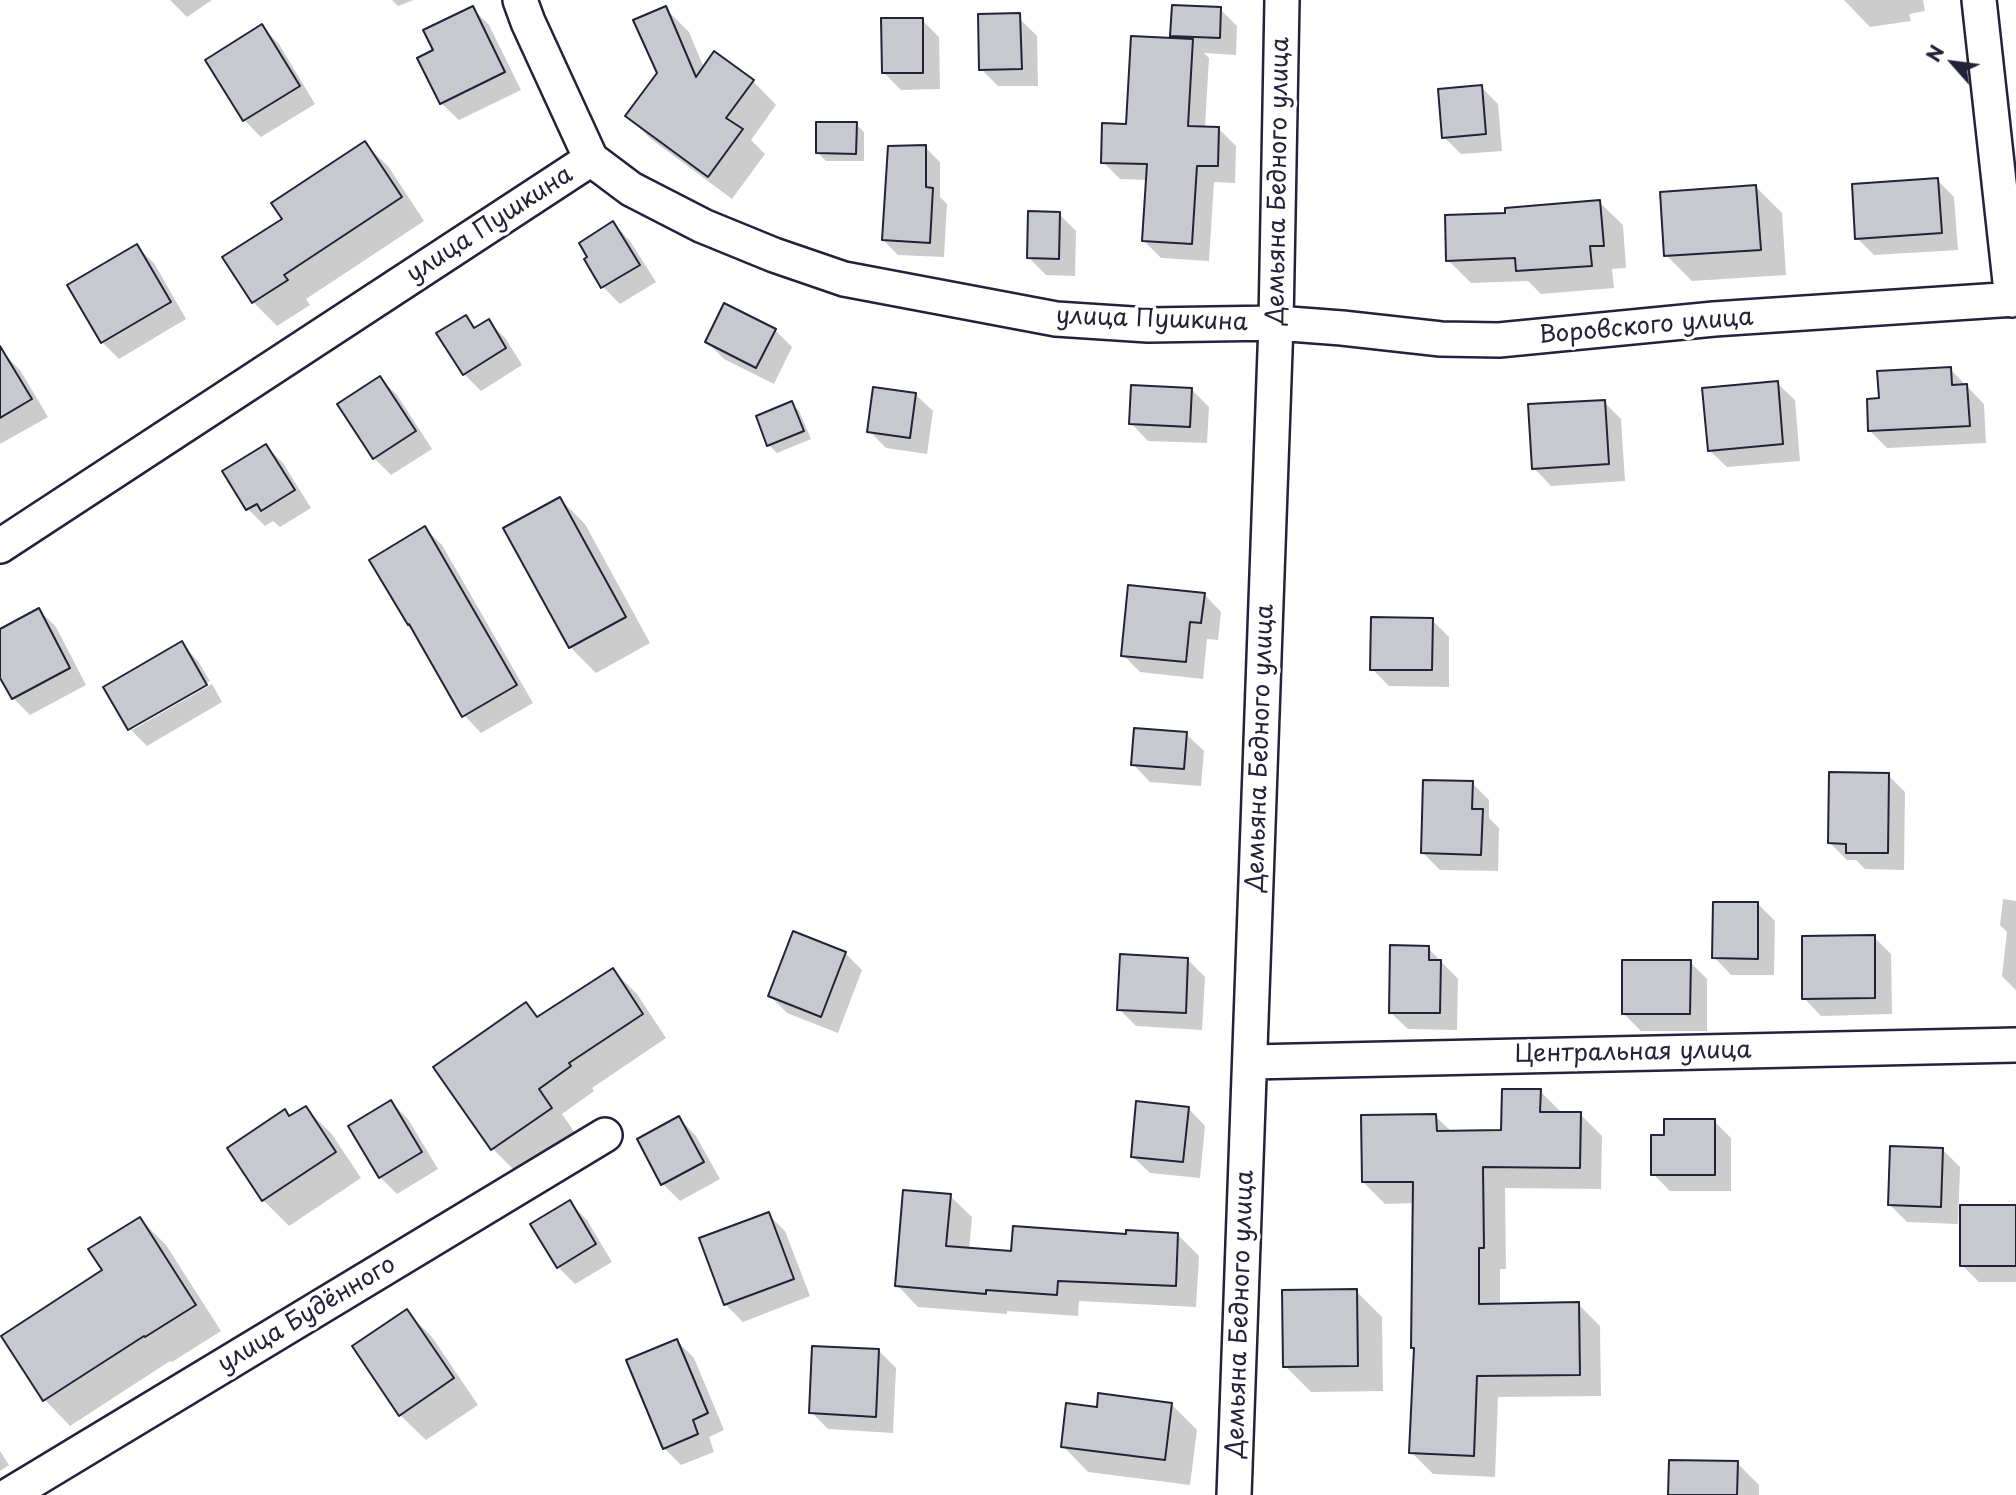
<!DOCTYPE html>
<meta charset="utf-8">
<style>
body{margin:0}
#map{position:relative;width:2016px;height:1495px;overflow:hidden;background:#fff;font-family:"Playpen Sans",sans-serif}
canvas{display:block}
.north{position:absolute;left:1918px;top:28px;width:70px;height:70px;-webkit-text-stroke:5px #fff;paint-order:stroke;rotate:298deg;font-size:19px;font-weight:700;line-height:28px;text-align:center;color:#22223b}
.north::after{content:'';display:block;margin:auto;width:24px;height:32px;background:#22223b;clip-path:polygon(50% 0,100% 100%,50% 72%,0 100%)}
</style>
<div id="map">
<canvas width="2016" height="1495"></canvas>
<div class="north">N</div>
</div>
<script>
const ctx = document.querySelector('canvas').getContext('2d');
ctx.lineJoin = 'round';
function fill(path, color) {
  ctx.fillStyle = color;
  ctx.fill(path, 'evenodd');
}
function stroke(path, color, width, dash) {
  ctx.strokeStyle = color;
  ctx.lineWidth = width;
  ctx.lineCap = dash ? 'butt' : 'round';
  ctx.setLineDash(dash || []);
  ctx.stroke(path);
}
function write(font, color, halo, rows, align = 'center') {
  ctx.font = font + ' "Playpen Sans",sans-serif';
  ctx.lineWidth = 7;
  ctx.setLineDash([]);
  ctx.textBaseline = 'middle';
  ctx.strokeStyle = halo;
  ctx.fillStyle = color;
  for (const [text, x, y, turn = 0] of rows) {
    ctx.save();
    ctx.translate(x, y);
    ctx.rotate((+turn || 0) * Math.PI / 180);
    ctx.textAlign = isNaN(turn) ? turn : align;
    if (halo) ctx.strokeText(text, 0, 0);
    ctx.fillText(text, 0, 0);
    ctx.restore();
  }
}
const shadow = new Path2D(`
 M170,0H212L187,17Z
 M392,0H414L398,6Z
 M1844,0H1923L1925,11L1909,14L1911,21L1870,27Z
 M472,8L489,25L521,90L459,120L441,103L435,51Z
 M665,8L689,32L704,68L753,81L776,105L751,140L765,154L732,199L651,139L627,116L659,73Z
 M1220,9L1237,26L1236,55L1204,53L1209,58L1205,128L1219,129L1236,146L1235,183L1214,182L1209,261L1161,258L1144,241L1148,180L1120,179L1103,162L1128,126L1177,40L1172,35Z
 M1020,19L1037,36L1038,86H998L981,69Z
 M922,20L939,37L940,89L901,90L883,72Z
 M262,27L279,44L315,104L261,137L244,120Z
 M1481,87L1498,104L1502,151L1461,154L1444,137Z
 M856,124L864,132V161H826L818,153Z
 M364,143L388,166L424,221L306,299L310,305L277,326L253,302L284,220Z
 M925,147L940,162V197L947,204L944,257L898,255L883,240Z
 M1937,180L1954,197L1958,250L1874,255L1857,238Z
 M1756,187L1782,213L1786,275L1692,281L1666,255Z
 M1599,202L1623,225L1626,268L1612,269L1614,288L1541,294L1528,281L1471,283L1448,260L1507,214Z
 M1059,214L1076,231L1075,276L1046,275L1028,257Z
 M613,223L630,241L656,282L620,304L603,287L586,259Z
 M136,246L154,263L186,319L119,359L102,342Z
 M466,317L477,329L488,321L506,339L522,365L481,391L464,374Z
 M775,330L792,347L774,384L724,359L707,342Z
 M3,353L20,370L48,417L0,444V355Z
 M1950,369L1984,404L1986,443L1887,448L1870,431L1881,400Z
 M380,378L397,395L432,449L391,475L374,458Z
 M1777,383L1795,400L1800,461L1727,467L1709,450Z
 M1191,389L1209,407L1207,443L1148,441L1131,423Z
 M915,394L933,411L927,454L886,448L869,431Z
 M1604,402L1621,419L1625,481L1551,486L1534,468Z
 M791,403L799,411L811,439L777,453L769,445Z
 M266,446L283,463L311,508L280,527L273,521L265,526L248,509Z
 M560,499L585,524L650,643L596,673L570,647Z
 M425,528L442,545L533,703L481,733L464,715Z
 M1204,594L1221,612L1218,640L1207,639L1203,679L1140,672L1123,655Z
 M39,610L56,627L86,685L30,715L13,698L0,674V631Z
 M1432,620L1449,637V687L1389,686L1372,669Z
 M181,643L198,661L210,681L132,725V730L212,684L222,702L147,746L130,729Z
 M1186,734L1204,751L1201,786L1150,782L1133,764Z
 M1888,775L1905,792L1904,870L1865,869L1856,860H1847L1830,843Z
 M1472,783L1489,800V818L1499,828L1498,871L1440,870L1422,852Z
 M2003,899L2016,901V990L2002,976L2007,932L2000,925Z
 M1758,904L1775,921L1774,975H1731L1714,957Z
 M1874,937L1891,954L1892,1014L1821,1016L1804,998Z
 M1428,948L1458,979L1457,1030L1408,1029L1390,1012Z
 M845,953L862,970L838,1033L787,1013L770,996Z
 M1187,959L1205,977L1202,1030L1136,1026L1119,1009Z
 M1690,962L1707,979V1031H1641L1624,1014Z
 M613,970L637,994L666,1038L592,1088L594,1091L562,1114L575,1133L517,1173L493,1149L526,1004L540,1018Z
 M1540,1091L1563,1114H1580L1602,1136L1601,1189L1505,1188L1506,1269H1500V1305L1578,1304L1600,1326L1601,1396L1498,1397L1495,1477L1433,1474L1411,1452L1415,1349L1413,1347L1414,1203L1385,1204L1363,1182L1435,1116L1452,1132H1503Z
 M391,1102L408,1119L438,1169L397,1194L380,1177Z
 M305,1108L331,1133L361,1178L289,1226L263,1200L229,1149L285,1111L291,1117Z
 M1188,1108L1205,1126L1200,1178L1150,1173L1132,1156Z
 M679,1118L696,1136L720,1179L680,1201L663,1184Z
 M1714,1121L1731,1138V1191H1670L1653,1174L1666,1137Z
 M1942,1149L1960,1167L1958,1224L1907,1222L1890,1205Z
 M950,1196L972,1217L969,1250L1013,1253L1128,1236L1177,1234L1199,1256L1196,1307L1079,1301L1078,1316L1007,1311V1314L918,1307L897,1285Z
 M570,1203L587,1220L612,1262L575,1284L558,1267Z
 M2016,1206V1282H1979L1962,1265Z
 M768,1214L785,1231L810,1296L743,1322L725,1304Z
 M140,1219L166,1245L221,1331L172,1362L170,1361L70,1426L45,1400L4,1337L104,1271Z
 M1356,1291L1382,1317L1383,1391L1311,1392L1285,1366Z
 M406,1311L432,1337L478,1405L426,1440L400,1415Z
 M677,1341L694,1358L724,1430L709,1437L714,1452L681,1465L664,1448Z
 M879,1351L896,1368L893,1433L828,1429L811,1412Z
 M1172,1405L1197,1430L1190,1485L1088,1472L1063,1446L1098,1409Z
 M0,1451L9,1465L0,1471Z
 M1737,1463L1759,1485V1495H1670Z`);
const building = new Path2D(`
 M1172,5L1221,7L1220,38L1170,36Z
 M473,6L505,72L440,104L417,58L433,50L423,30Z
 M666,6L696,77L714,51L754,80L726,118L743,129L708,177L625,116L657,73L633,20Z
 M1020,13L1022,69L979,70L978,14Z
 M881,18H923V73H882Z
 M262,24L300,86L243,121L205,60Z
 M1131,36L1193,39L1188,126L1219,127L1218,166H1197L1192,244L1142,241L1147,164L1101,163L1102,123L1126,124Z
 M1482,85L1486,134L1442,138L1438,89Z
 M816,122H857L856,154L816,153Z
 M365,141L402,197L284,275L288,280L252,303L222,257L282,219L271,203Z
 M926,145V187L933,188L930,243L882,240L888,146Z
 M1938,178L1942,233L1855,239L1852,184Z
 M1756,185L1761,250L1664,256L1660,192Z
 M1600,200L1604,246H1590L1592,266L1516,271L1515,258L1446,261L1445,215L1505,213V208Z
 M1028,211L1060,212L1059,259L1027,258Z
 M613,221L640,265L601,288L584,259L587,257L579,243Z
 M137,244L171,302L101,343L67,285Z
 M724,303L776,329L756,368L705,342Z
 M466,315L474,328L489,319L506,348L463,375L436,333Z
 M0,346L32,399L0,418Z
 M1951,367L1952,385L1967,384L1970,426L1868,431L1867,399L1879,398L1877,371Z
 M380,376L416,431L373,459L337,404Z
 M1778,381L1783,444L1708,451L1702,388Z
 M1131,385L1192,388L1190,427L1129,424Z
 M873,387L916,393L910,438L867,432Z
 M1605,400L1609,464L1532,469L1528,404Z
 M792,401L804,431L767,446L756,416Z
 M266,444L295,490L261,511L257,504L246,510L222,471Z
 M560,497L626,617L569,648L503,528Z
 M425,526L517,685L462,717L409,624L408,625L369,560Z
 M1128,585L1205,593L1201,623L1190,622L1186,662L1121,656Z
 M39,608L70,668L12,699L0,678V629Z
 M1371,617L1433,618L1432,670H1370Z
 M182,641L207,685L128,730L103,687Z
 M1134,728L1187,732L1184,769L1131,765Z
 M1829,772L1889,773L1888,853H1846V844L1828,843Z
 M1423,780L1473,781L1472,809H1483L1481,855L1421,853Z
 M1713,902H1758V959L1712,958Z
 M793,931L846,952L821,1017L768,996Z
 M1875,935V998L1802,999V936Z
 M1390,945L1429,946V960H1441L1440,1013H1389Z
 M1120,954L1188,958L1186,1013L1117,1010Z
 M1622,960H1691L1690,1014H1622Z
 M613,968L643,1014L569,1063L571,1066L539,1089L552,1108L491,1150L433,1067L526,1002L537,1017Z
 M1502,1089H1541L1540,1112H1581L1580,1168L1483,1167L1484,1248H1479V1304L1579,1302L1580,1375L1477,1376L1474,1456L1409,1453L1414,1348H1411L1413,1182H1362L1361,1115L1436,1114L1437,1131L1501,1130Z
 M391,1100L422,1152L379,1178L348,1126Z
 M1136,1101L1189,1107L1183,1162L1131,1157Z
 M306,1106L336,1152L262,1201L227,1148L285,1109L289,1116Z
 M679,1116L704,1162L661,1185L637,1139Z
 M1664,1119H1715V1175H1651V1135H1664Z
 M1890,1146L1943,1148L1941,1207L1888,1205Z
 M903,1190L951,1194L946,1246L1011,1251L1013,1226L1126,1234V1230L1178,1233L1176,1286L1058,1281L1057,1295L986,1290V1294L895,1286Z
 M570,1200L596,1244L557,1268L530,1224Z
 M1960,1205H2016V1266H1960Z
 M769,1212L794,1279L724,1305L699,1238Z
 M140,1217L196,1305L145,1337L144,1336L43,1401L1,1336L102,1270L88,1249Z
 M1357,1289L1358,1366L1283,1367L1282,1290Z
 M407,1309L454,1378L399,1416L352,1346Z
 M677,1339L708,1413L693,1420L698,1434L663,1449L626,1360Z
 M812,1346L879,1349L876,1417L809,1413Z
 M1098,1393L1172,1403L1165,1460L1061,1447L1066,1403L1097,1407Z
 M1669,1460L1738,1461L1737,1495H1668Z`);
const minor = new Path2D(`
 M520,0L528,22L591,159
 M1979,0L2012,300
 M0,546L591,159L631,189L703,226L774,255L844,279L1056,319L1148,325L1276,323L1342,328L1441,339L1499,340L1714,319L2016,299
 M1251,1062L2016,1045
 M9,1495L605,1135
 M1234,1495L1276,323L1282,0`);
const streetNames = [
 ["Демьяна Бедного улица",1279,181,-89],
 ["улица Пушкина",490,225,-33],
 ["улица Пушкина",1152,320,2],
 ["Воровского улица",1646,327,-5],
 ["Демьяна Бедного улица",1261,748,-88],
 ["Центральная улица",1633,1053,-1],
 ["Демьяна Бедного улица",1241,1314,-88],
 ["улица Будённого",307,1315,-31]
];
fill(shadow, '#0003');
fill(building, '#c8c8cf');
stroke(building, '#22223b', 2);
stroke(minor, '#22223b', 38);
stroke(minor, '#fff', 33);
write('24px', '#22223b', '#fff', streetNames);
</script>
